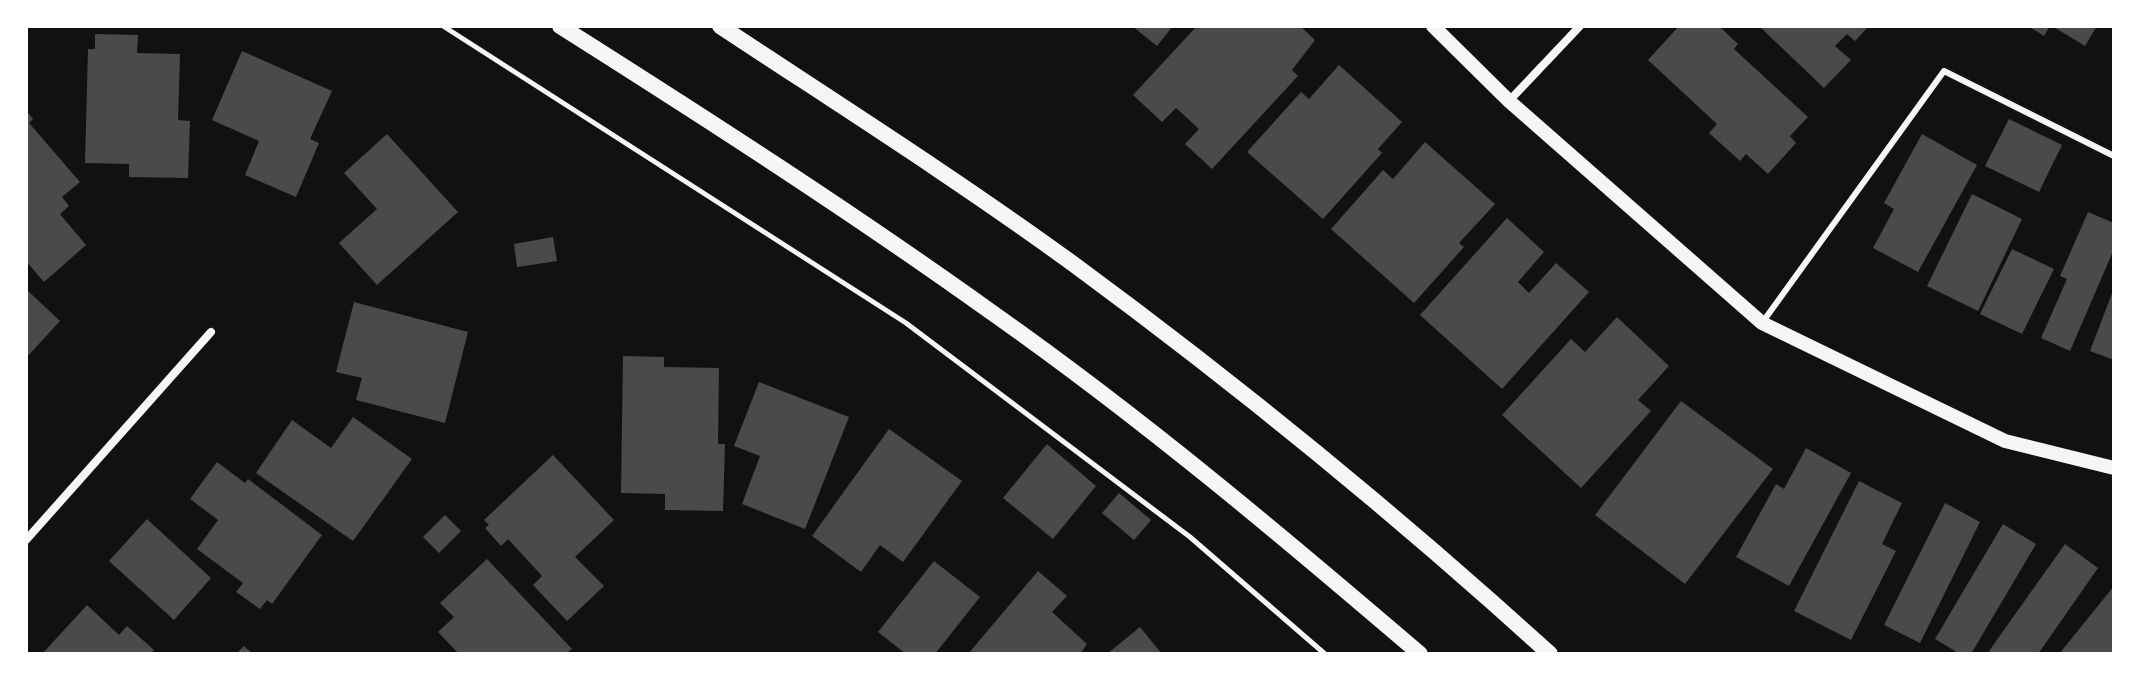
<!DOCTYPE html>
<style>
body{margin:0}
#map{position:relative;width:2140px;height:680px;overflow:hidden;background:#111;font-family:"Space Grotesk",sans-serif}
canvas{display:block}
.frame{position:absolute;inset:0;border:28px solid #fff;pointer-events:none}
</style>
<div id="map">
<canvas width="2140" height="680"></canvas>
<div class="frame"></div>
</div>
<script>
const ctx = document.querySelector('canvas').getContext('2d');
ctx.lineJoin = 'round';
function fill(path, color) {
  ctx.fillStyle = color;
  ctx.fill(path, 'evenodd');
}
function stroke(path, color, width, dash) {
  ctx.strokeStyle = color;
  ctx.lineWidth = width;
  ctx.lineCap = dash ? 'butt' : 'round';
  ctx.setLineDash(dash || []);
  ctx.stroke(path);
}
const building = new Path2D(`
 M1132,26H1173L1157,46Z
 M1197,26H1300L1315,40L1292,70L1298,76L1212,169L1185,144L1199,129L1176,108L1162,122L1133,95Z
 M1679,26H1719L1738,44L1734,49L1808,117L1790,136L1796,143L1768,174L1746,154L1740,161L1709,133L1717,124L1648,60Z
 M1759,26H1869L1855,41L1847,34L1835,46L1851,60L1824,88Z
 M2028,26H2050L2044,36Z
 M2052,26H2097L2085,46Z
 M95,34L138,35L137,53L180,54L178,120L190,121L188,178L129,177V164L85,163L88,49H95Z
 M242,51L332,91L310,139L319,143L296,197L245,175L259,141L212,120Z
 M1339,65L1402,122L1378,149L1382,153L1323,219L1247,152L1301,92L1309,99Z
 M26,110L33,119L29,123L80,182L62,197L69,206L60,214L86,245L44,282L26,261Z
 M2009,119L2062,145L2039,192L1985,166Z
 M387,134L458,212L377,285L339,243L377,209L344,173Z
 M1922,134L1977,165L1918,272L1873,248L1894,209L1884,203Z
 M1425,142L1495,204L1459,243L1464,247L1414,303L1331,229L1383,170L1393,179Z
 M1972,194L2022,219L1978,311L1927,286Z
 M2088,212L2114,223V249L2070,351L2041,338L2067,279L2060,276Z
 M1507,218L1544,252L1518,282L1529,293L1556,263L1589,292L1502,389L1420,315Z
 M553,237L557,261L517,267L514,244Z
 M2012,249L2054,269L2022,334L1980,314Z
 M2114,288V360L2090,351Z
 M26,289L60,321L26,358Z
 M354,302L468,332L445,423L356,400L362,378L336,372Z
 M1617,317L1669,366L1638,400L1651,411L1581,488L1502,415L1571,339L1585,352Z
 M623,356L664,357V367L719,368L718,444H725L723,511L665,510V494L621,493Z
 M759,382L849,417L805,529L742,504L760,456L734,446Z
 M1681,401L1773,469L1685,584L1595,515Z
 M353,417L412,459L353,541L256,473L292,420L331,448Z
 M889,429L962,481L903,562L880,545L861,572L812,536Z
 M1047,444L1096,486L1053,539L1003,498Z
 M1806,448L1851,473L1789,586L1736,557L1776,484L1784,489Z
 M553,455L614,520L575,557L604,586L567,621L533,585L542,576L508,539L501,546L485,528L489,525L484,520Z
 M217,462L245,483L248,479L322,535L272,604L267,600L260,609L236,592L243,583L197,549L218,520L190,499Z
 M1859,481L1902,503L1882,544L1896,551L1851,640L1794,611Z
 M1119,493L1151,520L1134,540L1102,513Z
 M1945,503L1980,522L1920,643L1884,625Z
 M445,515L461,531L439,553L423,537Z
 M147,519L211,578L174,620L109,561Z
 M2003,524L2036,544L1971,654H1960L1935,639Z
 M2065,544L2098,568L2038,654H1993L1989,651Z
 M487,559L572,649L566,654H459L438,632L454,617L440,603Z
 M934,561L980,597L935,654H906L878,632Z
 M1038,571L1067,596L1052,612L1087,644L1080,654H968Z
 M2114,586L2112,654H2059Z
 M87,605L119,635L127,626L154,650L151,654H42Z
 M1140,627L1162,654H1107Z
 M244,646L253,654H236Z`);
const path = new Path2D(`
 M443,26L906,323L1190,537L1325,654`);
const service = new Path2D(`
 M1762,323L1944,71L2114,156`);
const minor = new Path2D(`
 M1509,101L1580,26
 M26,540L211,332`);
const tertiary = new Path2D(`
 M1433,26L1509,101L1762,323L2005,441L2114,468`);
const secondary = new Path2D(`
 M560,26C707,119 853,213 994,314C1143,419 1282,536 1420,654
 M720,26C838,104 958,180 1072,263C1238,385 1397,515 1550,654`);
fill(building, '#4a4a4a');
stroke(path, '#f5f5f5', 5);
stroke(service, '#f5f5f5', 6);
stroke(minor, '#f5f5f5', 8);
stroke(tertiary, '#f5f5f5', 14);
stroke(secondary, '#f5f5f5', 16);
</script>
